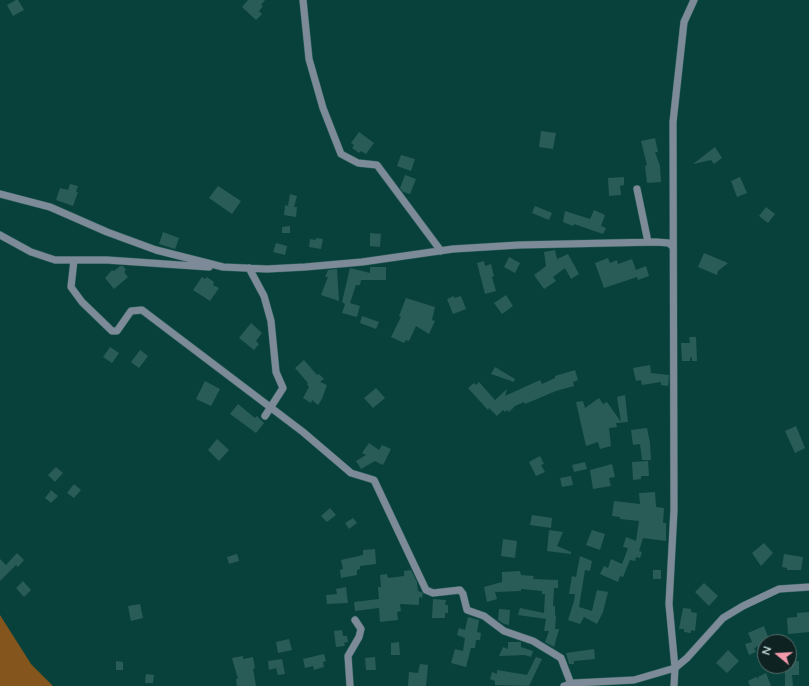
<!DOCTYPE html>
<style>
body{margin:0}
#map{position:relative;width:809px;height:686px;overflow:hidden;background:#08413c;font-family:Lato,sans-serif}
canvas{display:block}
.north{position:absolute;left:757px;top:634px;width:40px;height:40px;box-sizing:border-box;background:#0e2321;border:1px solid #566d6a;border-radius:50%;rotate:288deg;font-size:11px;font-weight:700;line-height:16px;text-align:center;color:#c1dbd7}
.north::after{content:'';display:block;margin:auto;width:14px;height:18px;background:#f39aac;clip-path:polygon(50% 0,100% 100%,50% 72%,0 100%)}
</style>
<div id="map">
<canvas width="809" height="686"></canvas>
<div class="north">N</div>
</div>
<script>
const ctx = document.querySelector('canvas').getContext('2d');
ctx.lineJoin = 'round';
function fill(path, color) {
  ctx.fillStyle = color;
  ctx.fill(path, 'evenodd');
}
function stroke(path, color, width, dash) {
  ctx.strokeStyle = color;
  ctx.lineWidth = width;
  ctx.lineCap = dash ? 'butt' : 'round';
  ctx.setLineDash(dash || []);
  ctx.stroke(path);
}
const green = new Path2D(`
 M0,615L31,664L53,686H0Z`);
const building = new Path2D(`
 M16,0H18L24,10L13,16L7,5Z
 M248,0H265L261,5L263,6L259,11L262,14L256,20L242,7Z
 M541,131L556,133L553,149L539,147Z
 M359,132L374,143L366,154L361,151L359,153L352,148L354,145L351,143Z
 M655,138L658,152H655L660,166L661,182L647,183L645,166L647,165L641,141Z
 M715,147L722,158L714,164L711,160L693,164Z
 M401,155L415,159L411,171L397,166Z
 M405,175L416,179L410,194L403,192L400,188Z
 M624,177V185L620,186L621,195L609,196L608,178Z
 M740,177L747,193L737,197L731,181Z
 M70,184L78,186L76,192H78L73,206L56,200L60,188L68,190Z
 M218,186L241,201L232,214L209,198Z
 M290,194L297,196L294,207H297L296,217L284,215L285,205L288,206Z
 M535,206L552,213L549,220L532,213Z
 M766,207L775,214L768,223L759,216Z
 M594,210L605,215L601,226L606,228L603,234L574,224L573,226L563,222L565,211L590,219Z
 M290,226V233H282V227Z
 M163,232L179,238L175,249L159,244Z
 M370,233L381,234L380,247L370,246Z
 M316,238L323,239L321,249L309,247L310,239L316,240Z
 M276,243L287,246L285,255L273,252Z
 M555,250L557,259L568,254L579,274L571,279L565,268L553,277L556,281L544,289L534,275L546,266L544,252Z
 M704,253L728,263L718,271L717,275L698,267Z
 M509,257L520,263L515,273L504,267Z
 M608,258L610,263L617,260L618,264L632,259L636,270L646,266L649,276L638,280L637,277L604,288L595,263Z
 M484,261L485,266L491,264L494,276L492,277L496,291L485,294L477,263Z
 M120,266H123L126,270L124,272L128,277L114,289L105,278L112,270L114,271Z
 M370,267H386V280H361L360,285H356L350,303L360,306L357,317L342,313L345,304L342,302L350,268L370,273Z
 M337,269L339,301L321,295L328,277H325L328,270Z
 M202,277L205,279L207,277L214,282L213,285L219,288L210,301L193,290Z
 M506,295L513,306L502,314L494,303Z
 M454,296V298L461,296L466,309L453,314L447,299Z
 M406,298L435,307L432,320L435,321L429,334L416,326L409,341L406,340L404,343L391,337L401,317L399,316Z
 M362,316L379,322L376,329L360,323Z
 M251,323L262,333L256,341L259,344L254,350L239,338Z
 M689,337H696L697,361H692V357L690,358V361H682L681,343H690Z
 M110,347L119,353L112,363L103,357Z
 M140,350L148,356L139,368L131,362Z
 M304,360L317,375L319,374L324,379L320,382L327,385L322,399L318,405L312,400L311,403L303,398L309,387L307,384L308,383L295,368Z
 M650,365L651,373L669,375L668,386L661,385V382L642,385L641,380L636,381L633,368Z
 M495,367L515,379L514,382L491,374Z
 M575,370L578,380L573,382L574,386L556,391L525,404L524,402L515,406L509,412L507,410L505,412L503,410L497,416L489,408L488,410L468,388L474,383L476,385L479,382L495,400L507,389L505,396L540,380L542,384L555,378V376Z
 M205,381L220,389L211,406L196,399Z
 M376,388L385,398L373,408L364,398Z
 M625,395L628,422L616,423L617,427L609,428L611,446L600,449L598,442L586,446L576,402L583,401L585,408L599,398L603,404L607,402L621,422L617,397Z
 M238,404L255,418L257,416L264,423L256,433L230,414Z
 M796,426L805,448L795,453L785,431Z
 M647,428L650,443L651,460H642L640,444L633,445L631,430Z
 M217,439L229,450L219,461L208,450Z
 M369,443L379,450L382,445L391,449L383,465L375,461L361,469L356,461L366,455L362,453Z
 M540,456L544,464L541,465L545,472L536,476L529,462Z
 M648,461L649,476H641V479L633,480L632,462Z
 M585,462L587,469L574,472L572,465Z
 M612,464L615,477L609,478L611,486L593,489L590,470Z
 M56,467L63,473L55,482L48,475Z
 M571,476L573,485L562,487L560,478Z
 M74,484L81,490L74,498L67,493Z
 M51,490L58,496L51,503L45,498Z
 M655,492L656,507L664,508L663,523H666V541L643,538L639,551L642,552L640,558L636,557L635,561L630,560L623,577L620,576L618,582L600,574L604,566L608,568L611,559L622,564L628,548L623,547L626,537L636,541L639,521L620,519V517L612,516L614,501L640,504L639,493Z
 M330,508L336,515L327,522L321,516Z
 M532,515L552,518L551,528L530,525Z
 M353,518L357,523L349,529L345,523Z
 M549,530L563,532L557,546L571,552V554L547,551Z
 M592,530L605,534L600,550L586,545Z
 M503,539L517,541L515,558L501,556Z
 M764,543L773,553L761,566L752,553Z
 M375,549L376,564L360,566V569L357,570V575L341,578L340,570L343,569L341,560L363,555V550Z
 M17,553L24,560L18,567L16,565L0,581V559L6,565Z
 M237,554L239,561L229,564L227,557Z
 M784,554L803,557L801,570H787V568L782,567Z
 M580,556L592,561L590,571L585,570L579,607L592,611L597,590L608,592L603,612L597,624L584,617L580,624L568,620L574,601L575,594H569L572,576L576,577Z
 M411,570L417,582L418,591L423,593L422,598L419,597V605L400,604L401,611L397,612L398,620L380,622L379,608L355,611L354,602L379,599L378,587H381L380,575L387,574L388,578L404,576V571Z
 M653,570H661V579H653Z
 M520,571L521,575L534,576L533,579L558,580V588H554L553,606H555V615L556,616L555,629H559L554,647L545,642L549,631H544L546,619L518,615L520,608L544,613L545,594H542V591L521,589V591L495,592L497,599L487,602L484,587L502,582V572Z
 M23,581L31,590L24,597L16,588Z
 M704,583L718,596L709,606L695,592Z
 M346,587L348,603L327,604L326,595L337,594L336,589Z
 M433,599L446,600L445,605H448V613H445V618H432Z
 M140,604L143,618L131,621L128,606Z
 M683,608L691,609V612L697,613L695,631L691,630V633L684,632V629H679Z
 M499,609L510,610L509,625L504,624L498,620Z
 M809,612V632L788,634L787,618L797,617V613Z
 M468,617L479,620L477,632L481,633L480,640H476L475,648H471L466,667L451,663L455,649L463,651L465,638L457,635L459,628L465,630Z
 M764,626L770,642L754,648L756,652L749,655L745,644L752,642L748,633Z
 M342,630L343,636H347L348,642L344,643L345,646L336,647L334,631Z
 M289,639L292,650L278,653L276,642Z
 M399,642L400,655H391V643Z
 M508,642H521V647L533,651L531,657L525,655L499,656L503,647L508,649Z
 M594,649L595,659L574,661V664H569L566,653Z
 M728,650L739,661L727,673L716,663Z
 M324,654L326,661L323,662L324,667L314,670L313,666L305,668L303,659Z
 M243,656V659L253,657L255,668L253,669L256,686H237L236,679H238L232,658Z
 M375,657L376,670H366L365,658Z
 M536,657L542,659L529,686L495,685V681L490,679L492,672L497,674V670L527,675Z
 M789,658H796V661H799V675H792L793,686H785V666H789Z
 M282,659L285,674L278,675L276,668L269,670L268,661Z
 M116,661L123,662V670H116Z
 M420,664L428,665L426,686H408L409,672L418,673Z
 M766,673L771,686H750L748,681L756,677L759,679L758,677Z
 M146,674L154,675L153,683H145Z`);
const minor = new Path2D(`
 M303,0L309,59L323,108L341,154L358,163L377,165L441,251
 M637,189L648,242
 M0,194L50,207L107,232L156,250L223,267L267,269L305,267L362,262L453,249L519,245L656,242L669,243L672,246
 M0,235L31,252L55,260H107L209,267
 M74,260L71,287L82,302L112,331H117L131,311L142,310L303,432L351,473L374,480L426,590L433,593L460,590L463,594L467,610L484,616L504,631L533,641L561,658L571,684
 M249,268L264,296L271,321L276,372L283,388L265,416
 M350,686L348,656L359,637L361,629L355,620
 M564,686L574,683L634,680L675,668L687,658L723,618L743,606L779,589L809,587
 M674,686L675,668L669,604L674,510L673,122L684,22L694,0`);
fill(green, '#84551c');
fill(building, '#295c57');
stroke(minor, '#2d605b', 8);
stroke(minor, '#7d8a97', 7);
</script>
